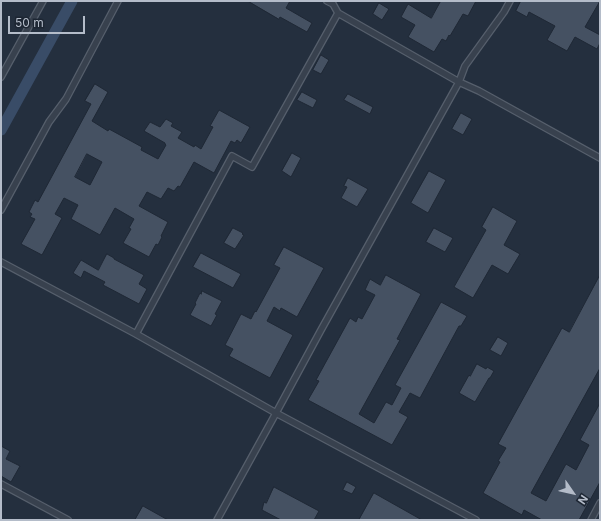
<!DOCTYPE html>
<style>
body{margin:0}
#map{position:relative;width:601px;height:521px;overflow:hidden;background:#242f3e;font-family:Inter,sans-serif}
canvas{display:block}
.frame{position:absolute;inset:0;border:2px solid #b4bcc9;pointer-events:none}
.north{position:absolute;left:553px;top:473px;width:40px;height:40px;-webkit-text-stroke:3px #1d2633;paint-order:stroke;rotate:124deg;font-size:11px;font-weight:700;line-height:16px;text-align:center;color:#b4bcc9}
.north::after{content:'';display:block;margin:auto;width:14px;height:18px;background:#b4bcc9;clip-path:polygon(50% 0,100% 100%,50% 72%,0 100%)}
.scale{position:absolute;left:8px;top:16px;width:77px;height:18px;box-sizing:border-box;border:2px solid #b4bcc9;border-top:0;padding-left:5px;font-size:12px;line-height:14px;white-space:nowrap;color:#b4bcc9;-webkit-text-stroke:3px #1d2633;paint-order:stroke}
</style>
<div id="map">
<canvas width="601" height="521"></canvas>
<div class="frame"></div>
<div class="north">N</div>
<div class="scale">50 m</div>
</div>
<script>
const ctx = document.querySelector('canvas').getContext('2d');
ctx.lineJoin = 'round';
function stroke(path, color, width, dash) {
  ctx.strokeStyle = color;
  ctx.lineWidth = width;
  ctx.lineCap = dash ? 'butt' : 'round';
  ctx.setLineDash(dash || []);
  ctx.stroke(path);
}
function fill(path, color) {
  ctx.fillStyle = color;
  ctx.fill(path, 'evenodd');
}
const canal = new Path2D(`
 M1,130L72,1`);
const building = new Path2D(`
 M248,1H290L286,8L312,23L307,32L280,17L279,19Z
 M441,1H476L468,16L463,14L450,36L449,35L446,41L442,39L434,52L408,37L415,25L401,17L408,4L431,18Z
 M521,1H600L585,27L600,35V43L597,49L575,37L567,51L547,40L555,26L529,12L527,17L516,11Z
 M379,3L389,9L382,20L373,14Z
 M321,55L329,60L321,74L313,70Z
 M95,84L108,92L92,121L108,131L109,129L142,147L141,150L158,159L166,145L165,144V143L144,131L150,122L160,127L166,119L173,123L171,126L182,132L178,138L194,147L195,145L201,149L213,127L210,126L219,110L250,127L241,143L237,140L235,143L231,141L214,173L194,162L180,187L178,186L174,191L168,188L161,199L147,192L139,206L168,222L161,236L162,237L158,245L156,244L149,257L123,243L131,229L129,228L134,219L115,208L100,235L71,219L78,205L64,198L55,214L62,218L42,255L21,244L35,219L30,217L32,214L29,212L35,200L38,202L91,104L85,101ZM87,154L102,162L90,185L75,177Z
 M302,92L317,100L313,108L297,100Z
 M348,94L373,107L370,114L344,100Z
 M461,113L472,119L463,135L452,129Z
 M292,153L301,158L291,177L282,171Z
 M429,171L446,180L428,213L411,203Z
 M348,178L368,189L357,207L341,198L347,187L344,186Z
 M493,207L517,221L504,245L520,254L508,274L492,265L473,298L454,287L486,230L482,227Z
 M233,228L243,233L242,234L244,235L235,249L224,243Z
 M434,228L453,238L445,252L426,242Z
 M284,247L324,268L297,317L281,308L280,311L274,307L267,321L293,335L270,378L229,356L233,349L225,345L241,314L251,319L255,311L256,312L280,268L274,265Z
 M201,253L241,274L233,288L193,267Z
 M107,254L114,258V259L144,275L139,284L147,289L139,304L103,285L105,282L84,271L81,278L73,273L81,260L98,270Z
 M386,275L421,294L397,339L400,340L359,414L374,423L386,402L392,405L401,388L395,385L441,302L467,316L461,326H459L420,398L410,393L399,412L408,417L392,445L308,400L319,381L316,380L350,318L356,322L358,317L362,319L375,295L365,290L370,279L380,285Z
 M600,275V368L531,493L546,501L566,464L576,470L589,445L580,440L600,403V482L579,520H542L524,510L522,515L483,493L500,462L498,461L506,448L498,444L562,328L569,332Z
 M202,291L222,301L215,314L217,315L211,326L190,315L196,304L195,303L200,293L201,294Z
 M498,337L508,343L501,356L490,350Z
 M477,364L486,369L487,367L494,371L490,378H489L475,402L459,393L469,375L470,376Z
 M1,446L10,451L6,459L20,466L11,482L1,476Z
 M347,482L356,487L352,494L343,490Z
 M274,487L319,511L314,520H281L262,510L264,502L266,503Z
 M374,493L422,520H359Z
 M143,506L168,520H135Z`);
const lane = new Path2D(`
 M327,1L333,4L338,13L459,82L479,91L600,158
 M1,77L43,1
 M1,210L49,122L66,99L118,1
 M1,262L136,334L276,413L476,520
 M136,334L232,156L252,167L338,13
 M1,484L68,520
 M217,520L276,413L321,330L459,82L465,66L504,12L510,1
 M591,520L600,503`);
stroke(canal, '#394c67', 11);
fill(building, '#455162');
stroke(building, '#1f2835', 1);
stroke(lane, '#565f6c', 8);
stroke(lane, '#38414e', 5.5);
</script>
